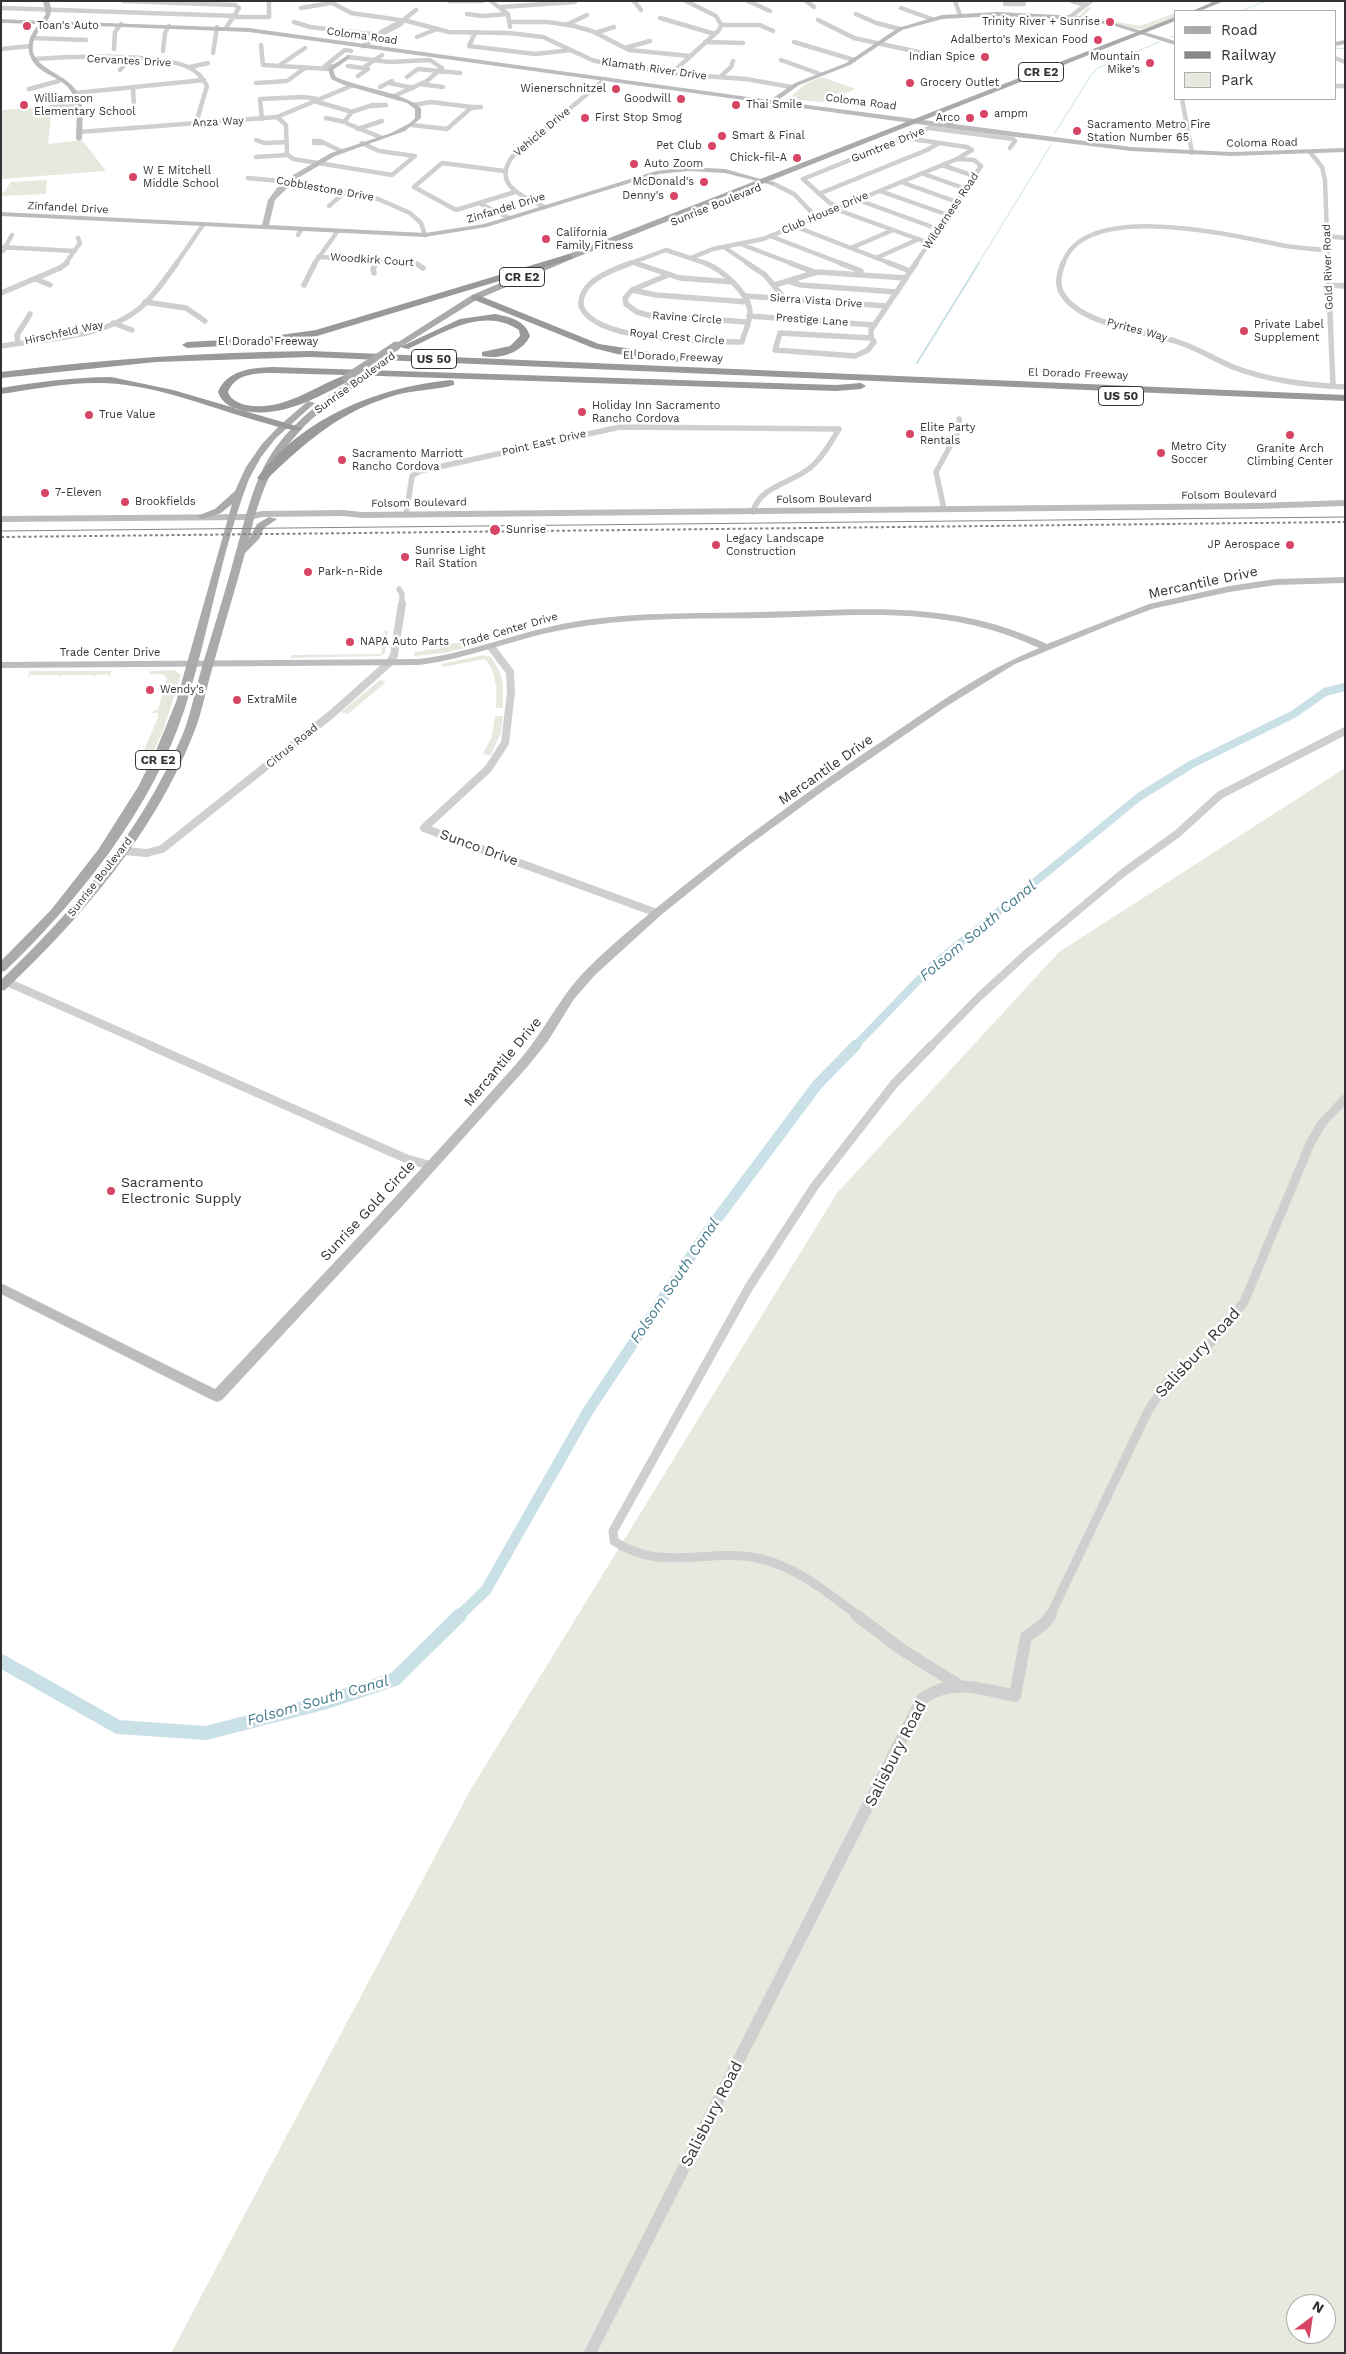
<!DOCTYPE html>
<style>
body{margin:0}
#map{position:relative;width:1346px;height:2354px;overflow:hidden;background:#fff;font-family:"Work Sans",sans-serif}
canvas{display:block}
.frame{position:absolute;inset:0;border:2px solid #323232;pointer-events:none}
.legend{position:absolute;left:1174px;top:10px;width:162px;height:90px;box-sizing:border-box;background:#fff;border:1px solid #adadad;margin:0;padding:6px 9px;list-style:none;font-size:15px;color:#323232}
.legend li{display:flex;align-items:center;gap:10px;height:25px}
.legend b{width:25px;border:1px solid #adadad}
.north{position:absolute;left:1286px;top:2294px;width:50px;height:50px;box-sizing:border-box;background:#fff;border:1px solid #adadad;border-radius:50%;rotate:31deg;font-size:14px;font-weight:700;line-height:20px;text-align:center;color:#323232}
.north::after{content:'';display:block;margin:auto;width:18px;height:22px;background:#d74564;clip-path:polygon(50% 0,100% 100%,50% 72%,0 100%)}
</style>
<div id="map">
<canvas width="1346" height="2354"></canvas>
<div class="frame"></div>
<ul class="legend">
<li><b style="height:6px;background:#aaa"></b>Road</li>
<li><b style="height:6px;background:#878787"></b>Railway</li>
<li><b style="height:14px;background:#e6eade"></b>Park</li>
</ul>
<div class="north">N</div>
</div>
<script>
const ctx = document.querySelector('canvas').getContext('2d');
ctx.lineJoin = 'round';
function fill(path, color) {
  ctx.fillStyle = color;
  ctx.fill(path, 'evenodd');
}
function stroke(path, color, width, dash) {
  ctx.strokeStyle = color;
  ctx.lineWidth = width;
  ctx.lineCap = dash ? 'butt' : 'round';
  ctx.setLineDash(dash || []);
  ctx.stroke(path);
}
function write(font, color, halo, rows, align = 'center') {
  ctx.font = font + ' "Work Sans",sans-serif';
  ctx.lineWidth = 5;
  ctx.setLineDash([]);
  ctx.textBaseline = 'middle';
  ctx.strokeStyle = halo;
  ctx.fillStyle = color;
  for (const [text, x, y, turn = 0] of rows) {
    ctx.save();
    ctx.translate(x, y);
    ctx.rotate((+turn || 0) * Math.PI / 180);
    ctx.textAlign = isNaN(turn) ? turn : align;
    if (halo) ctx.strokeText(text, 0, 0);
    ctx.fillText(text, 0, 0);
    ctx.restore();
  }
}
const green = new Path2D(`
 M1088,7L1091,8L1084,16L1140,26L1175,13V17L1143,29H1136L1079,16Z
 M822,77L856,89L822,102L787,99L807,83Z
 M41,107V109L52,108L48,144L82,140L106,171L1,179V110Z
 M47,180L46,194L1,196L11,182Z
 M385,631H388L385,653L380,656L290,658L292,655L381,654Z
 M470,642L474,646L444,653L414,656V652L442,648L443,644Z
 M483,655L491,657L500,672L503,684V708H496C497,689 497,674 485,659L443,667L441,664Z
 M174,670L181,675L164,728L146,769L135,770L158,718V713H150L158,709L167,678L162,674H149L150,671Z
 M30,671H111L110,677L108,674L97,675L93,678L94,675H62L59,678L60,675H31L27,678Z
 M380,680L386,682L348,714L341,712Z
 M495,716H503L501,733L490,756L483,754L492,736Z
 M1345,768V2353H171L471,1789L837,1193L1059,952ZM1296,2304H1326V2334H1296Z`);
const streamFar1 = new Path2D(`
 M1241,11L1266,1
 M1171,37L1175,36
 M1335,48L1345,49
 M1055,133L1091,75L1098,68L1159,42
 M978,264L1051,145`);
const stream = new Path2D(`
 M917,363L979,263`);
const canalFar2 = new Path2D(`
 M855,1046L933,965L1139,797L1192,764L1294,714L1325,692L1345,687`);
const canalFar1 = new Path2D(`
 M459,1616L486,1590L588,1411L705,1235L817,1085L856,1045`);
const canal = new Path2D(`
 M1,1661L118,1727L206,1733L323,1703L395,1679L460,1615`);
const streetFar4 = new Path2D(`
 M123,1L235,5L239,8L226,28
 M329,1L351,13L407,21L449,32L509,33L543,37L592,60L612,65L688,75L746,79L791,87
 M449,1H482
 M491,1L508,14L510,27
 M634,1L641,10
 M748,1L770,11
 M806,1L814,7
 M955,1L960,15
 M1072,1L1085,5
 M1005,4H1024
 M501,7L575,2
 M1,8L236,16
 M301,8L331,3
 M901,8L932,19
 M467,14L482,16L508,14
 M856,14L876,23L900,29
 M235,17H269V1
 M1070,17L1091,1
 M660,18L715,34
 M818,20L854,38L918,52
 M402,21L401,24L380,35L381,32Z
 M402,21L416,10
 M294,22L310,27L380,35
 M511,22H548L574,26L592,31L629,50L690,56
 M568,24L587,15
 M721,25H760L773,31
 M475,33L469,46L535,54L571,50
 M595,33L614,27
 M417,37L437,29
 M32,38L86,40
 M705,42L743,43
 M794,42L854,60
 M261,45L263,65L330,69
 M363,46L378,37
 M625,48L650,41
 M1,49L31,46
 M114,49L115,32L121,24
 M163,51L165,33L169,26
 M213,53L217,27
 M348,57L389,62L430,60L442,68L427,81L394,96
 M1335,58L1345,62
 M34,59C71,56 155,53 188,67C197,71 203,78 207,86L196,123
 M781,60L820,74
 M280,65L305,48
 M333,66H325L345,50L351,51
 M348,66L363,68
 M190,67L208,63
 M120,70L130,59
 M672,73L719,30L721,25L716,16L686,1
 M358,76L368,69L363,68L382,55
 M407,77L418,69L460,73
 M720,77L731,67L733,61
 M256,83L287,81L305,68
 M389,83L413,88
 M420,84L443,87
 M1335,86H1345
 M380,87L392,81
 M133,88L134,108
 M29,89L59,81
 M75,93L204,80
 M1182,99L1192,153
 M314,101L349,111L351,113L345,121L348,124L380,137
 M51,107L78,105
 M471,108L481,107H472
 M351,112L373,105H386L370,106
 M277,117L286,125L287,154L293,159L392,175L415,156L379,151L362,143
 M326,118L345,122
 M262,119L260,99L304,97L318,99
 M412,125L447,129L472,107L431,102L414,105
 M358,129L382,121
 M79,132L277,117L351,86
 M256,140L264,143L287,142
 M322,143H314V141H320L341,151
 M1310,152L1322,167L1325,180L1328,264
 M256,157L287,155
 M942,165L974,176
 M504,171L442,163L414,187L456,210L515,192
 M921,173L966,189
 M248,178L281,181L378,199L410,213L421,223L425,235
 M901,182L957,202
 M772,183L794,194L816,217
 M880,191L948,215
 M821,193L927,150L939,143
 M858,200L938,229
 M479,203L509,218
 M329,206L345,192
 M545,207C523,197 492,185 512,157L605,79
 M840,207L831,204L803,179L929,128L1013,139L1015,141L1010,148
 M835,209L929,243
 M794,226L892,264
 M298,235L301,230
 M770,236L843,264
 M1327,236L1345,238
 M743,245L793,264
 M1,247L75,251
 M724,247L749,264
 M851,248L893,230
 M3,251L12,235
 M318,257L404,261L418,264
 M691,258L713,249L763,239L957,159L972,150L967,147L905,138
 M876,258L919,239
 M635,263L638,264
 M65,264L80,243L78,238
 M176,264L203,225
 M314,264L337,232
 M375,264L378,259
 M628,264L666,250L708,264
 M915,264L981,166L974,160L957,159
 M1063,264C1084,199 1235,236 1281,245C1296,248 1312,249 1327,250`);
const streetFar3 = new Path2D(`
 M415,263L423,268
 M631,263C612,270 579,281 581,306C595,343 708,341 742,342C744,333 751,320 750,311C748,292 721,269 705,263
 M635,263L680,278L733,282
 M747,263L765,275L785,299
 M790,263L814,272
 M840,263L861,271
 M889,263L910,271
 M1063,263C1059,274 1056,285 1063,295C1082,325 1146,331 1178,342C1197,348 1214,359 1233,367C1269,381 1307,385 1345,387
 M1328,263L1333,386
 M374,273L373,269L376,263
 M668,275L632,290L625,298L626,304L637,312L648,315L747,322
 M36,279L50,285
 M791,282L801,285L897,292
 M304,285L315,263
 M775,285L817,272L906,278
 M1329,285L1345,286
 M632,290L656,295L748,302
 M1,293L60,268L67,263
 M745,296L887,306
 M145,302L186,308L205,321
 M749,316L874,325
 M113,323L132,330
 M780,333L871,338L874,342L868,350L855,356L775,350Z
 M871,338V330L916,263
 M18,343L17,335L30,314
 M1,346C46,339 104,338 140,308C155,295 166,278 177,263
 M944,509L936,472L960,428L959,419
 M753,512C759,486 793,483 811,467C823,457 831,442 839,429
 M406,515L412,476L420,471L620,427L839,429
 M399,589L402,594V605`);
const streetFar2 = new Path2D(`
 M491,647L510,672L511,692L505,743L488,769L424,828L657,913
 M123,851L147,853L162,849L333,713L390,662L394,655L402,604
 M7,982L152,1046
 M931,1046L979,997L1027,953L1124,872L1177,834L1220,795L1345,731`);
const streetFar1 = new Path2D(`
 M149,1045L407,1159L432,1166
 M858,1616C825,1590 788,1560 744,1556C697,1552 657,1570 614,1541L613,1531L749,1287L814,1187L894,1084L932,1045
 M1050,1616L1148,1411L1168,1381L1215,1339L1244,1302L1310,1144L1322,1123L1345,1099`);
const street = new Path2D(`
 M856,1615L901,1649L957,1684
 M590,2353L922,1699C951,1677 983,1689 1015,1696L1026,1637L1045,1623L1051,1615`);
const secondary = new Path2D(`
 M43,1H49C52,9 52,14 47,21L249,28L770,100L795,83L846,63L898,28L942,15L997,12L1080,16L1118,24L1175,41V45L1115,26L1080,20L997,16L942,19L902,30L850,65L799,85L777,101L1131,147L1231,152L1345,148V152L1231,156L1131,151L976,132L249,32L44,24C9,67 65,68 78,93C85,106 82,125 82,139L79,141L76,139C76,125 79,106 72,93C62,74 34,76 29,52C27,41 32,32 39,24L1,23V19L41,21L46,14Z
 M1345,40V44L1335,46V42Z
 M348,55L350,58L333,70L336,77C359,88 404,92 421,108V118L405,131L335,156L298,178L275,200L269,225L425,233L484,224L656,171L689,167L725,169L775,183L772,185L725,173L689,171L659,174L487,227L425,237L1,216V212L262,225L268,200L277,188L293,175L331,153L391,133L410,123L415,118V109L407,103L344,85L331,79L328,68Z
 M1345,500V506L1257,509L362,518L343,516L262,517L249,520L1,522V516L249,514L262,511L343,510L362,512L1257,503Z
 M1345,577V583L1276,585L1229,592L1152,609L1112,624L1015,664L947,706L823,791L738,853L661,915L595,975L574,999L548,1041L528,1066L406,1202L222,1400L217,1402L212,1400L1,1294V1283L215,1389C317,1281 418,1174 517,1063C543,1034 559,997 587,969C616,940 649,914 681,888C741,840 803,795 866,752C922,715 977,673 1039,648C944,604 861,616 761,618C694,619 627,617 562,630C513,639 468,659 419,665L1,668V662L419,659C468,653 513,634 562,624C628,611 695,614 761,612C865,610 949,599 1047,644L1149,604L1229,586L1276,579Z`);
const primary = new Path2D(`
 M1215,1H1224L1200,11H1192Z
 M1175,17V21L572,259L478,299L399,348L392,346L472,295L566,255Z
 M938,116H942L954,124L949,125L938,118Z
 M355,377L362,379C351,392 333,401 320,412C277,448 262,485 249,539L257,524L269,517L277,519L264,528L259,539L245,553C235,591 223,628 213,666C206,689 202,713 193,735C153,835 82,917 5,990L1,991V980C75,909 142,831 182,736C191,714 195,690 202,667C213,630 225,593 235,555C246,517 253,479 276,447C297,418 327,397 355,377Z
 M308,401L315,403L276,438L261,457L249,479C221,552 209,633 185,708C152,809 81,898 5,971L1,972V961L51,910L98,850L138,787L155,753L176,702L232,504L221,513L202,519L197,516L215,509L235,491L246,467L262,444L279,426Z`);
const highway = new Path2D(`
 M569,254L574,257L572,259L317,336L259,344L187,348L182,345L187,342L259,338L316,330Z
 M472,295H478L599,344L677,356L682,359L677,362L617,354L593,348L472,299Z
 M495,314C510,317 525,320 530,336C522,353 499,360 482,356V352L510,346L520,336L519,330C483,306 443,333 408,349L400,347L460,319Z
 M311,351L1345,395V401L311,357L156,362L1,378V372C104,359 207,352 311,351Z
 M272,367L836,385L861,383L866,386L861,389L836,391L349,375L352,378L351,380C318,397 283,418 245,411C233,409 222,404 218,392C227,370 251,368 272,367ZM272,373L346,375C312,387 284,412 246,405C238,403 231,400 228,392C235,374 255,373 272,373Z
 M111,377L173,390L303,428L298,431C240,420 185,393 126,385C84,379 42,388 1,394V388C38,382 74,377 111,377Z
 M450,380L454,381V385C435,390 415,390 396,395C340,411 307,441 266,480L262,481L257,478C304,417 375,388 450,380Z`);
const tram = new Path2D(`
 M1,531L1345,517`);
const rail = new Path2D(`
 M1,537L1345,522`);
const primaryBridge = new Path2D(`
 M347,378L396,346`);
const markers = [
 [1110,22,5,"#d74564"],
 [27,26,5,"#d74564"],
 [1098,40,5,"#d74564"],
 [985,57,5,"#d74564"],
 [1150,63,5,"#d74564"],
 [910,83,5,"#d74564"],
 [616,89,5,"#d74564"],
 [681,99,5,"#d74564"],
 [24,105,5,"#d74564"],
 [736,105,5,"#d74564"],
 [984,114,5,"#d74564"],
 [585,118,5,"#d74564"],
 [970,118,5,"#d74564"],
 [1077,131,5,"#d74564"],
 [722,136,5,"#d74564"],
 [712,146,5,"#d74564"],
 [797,158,5,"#d74564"],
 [634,164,5,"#d74564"],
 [133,177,5,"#d74564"],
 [704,182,5,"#d74564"],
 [674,196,5,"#d74564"],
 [546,239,5,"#d74564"],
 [1244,331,5,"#d74564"],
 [582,412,5,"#d74564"],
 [89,415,5,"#d74564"],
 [910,434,5,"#d74564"],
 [1290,435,5,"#d74564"],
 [1161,453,5,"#d74564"],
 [342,460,5,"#d74564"],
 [45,493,5,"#d74564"],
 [125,502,5,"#d74564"],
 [495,530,6,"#d74564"],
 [716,545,5,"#d74564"],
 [1290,545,5,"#d74564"],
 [405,557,5,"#d74564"],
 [308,572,5,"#d74564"],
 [350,642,5,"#d74564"],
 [150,690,5,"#d74564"],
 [237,700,5,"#d74564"],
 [111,1191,5,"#d74564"]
];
const farPoinames = [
 ["Trinity River + Sunrise",1100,22,"right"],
 ["Toan's Auto",37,26],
 ["Adalberto's Mexican Food",1088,40,"right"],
 ["Indian Spice",975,57,"right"],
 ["Mountain",1140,57,"right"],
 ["Mike's",1140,70,"right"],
 ["Grocery Outlet",920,83],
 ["Wienerschnitzel",606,89,"right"],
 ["Williamson",34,99],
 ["Elementary School",34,112],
 ["Goodwill",671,99,"right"],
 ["Thai Smile",746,105],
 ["ampm",994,114],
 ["First Stop Smog",595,118],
 ["Arco",960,118,"right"],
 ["Sacramento Metro Fire",1087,125],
 ["Station Number 65",1087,138],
 ["Smart & Final",732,136],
 ["Pet Club",702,146,"right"],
 ["Chick-fil-A",787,158,"right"],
 ["Auto Zoom",644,164],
 ["W E Mitchell",143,171],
 ["Middle School",143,184],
 ["McDonald's",694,182,"right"],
 ["Denny's",664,196,"right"],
 ["California",556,233],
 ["Family Fitness",556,246],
 ["Private Label",1254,325],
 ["Supplement",1254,338],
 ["Holiday Inn Sacramento",592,406],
 ["Rancho Cordova",592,419],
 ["True Value",99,415],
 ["Elite Party",920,428],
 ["Rentals",920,441],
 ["Metro City",1171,447],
 ["Soccer",1171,460],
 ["Granite Arch",1290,449,"center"],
 ["Climbing Center",1290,462,"center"],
 ["Sacramento Marriott",352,454],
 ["Rancho Cordova",352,467],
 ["7-Eleven",55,493],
 ["Brookfields",135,502],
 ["Sunrise",506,530],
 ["Legacy Landscape",726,539],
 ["Construction",726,552],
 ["JP Aerospace",1280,545,"right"],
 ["Sunrise Light",415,551],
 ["Rail Station",415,564],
 ["Park-n-Ride",318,572],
 ["NAPA Auto Parts",360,642],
 ["Wendy's",160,690],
 ["ExtraMile",247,700]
];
const farStreetnames = [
 ["Coloma Road",362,36,8],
 ["Cervantes Drive",129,61,3],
 ["Klamath River Drive",654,69,8],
 ["Coloma Road",861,102,7],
 ["Anza Way",218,122,-3],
 ["Vehicle Drive",542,132,-40],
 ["Coloma Road",1262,143,-1],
 ["Gumtree Drive",888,145,-22],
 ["Cobblestone Drive",325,189,10],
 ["Sunrise Boulevard",716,205,-22],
 ["Zinfandel Drive",68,208,3],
 ["Zinfandel Drive",506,208,-17],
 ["Wilderness Road",951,211,-56],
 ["Club House Drive",825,213,-23],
 ["Woodkirk Court",372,260,4],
 ["Gold River Road",1328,267,-92],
 ["Sierra Vista Drive",816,301,4],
 ["Ravine Circle",687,318,4],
 ["Prestige Lane",812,320,4],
 ["Pyrites Way",1137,330,15],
 ["Hirschfeld Way",64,333,-12],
 ["Royal Crest Circle",677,337,5],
 ["El Dorado Freeway",268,342],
 ["El Dorado Freeway",673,357,2],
 ["El Dorado Freeway",1078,374,2],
 ["Sunrise Boulevard",355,383,-36],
 ["Point East Drive",544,443,-13],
 ["Folsom Boulevard",1229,495,-1],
 ["Folsom Boulevard",824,499,-1],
 ["Folsom Boulevard",419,503,-1],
 ["Trade Center Drive",509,630,-16],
 ["Trade Center Drive",110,653],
 ["Citrus Road",292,746,-39],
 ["Sunrise Boulevard",100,877,-52]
];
const shields = [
 [1041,72,45],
 [522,277,45],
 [434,359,45],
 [1121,396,45],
 [158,760,45]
];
const shieldNames = [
 ["CR E2",1041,72],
 ["CR E2",522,277],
 ["US 50",434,359],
 ["US 50",1121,396],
 ["CR E2",158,760]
];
const streetNames = [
 ["Mercantile Drive",1203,583,-12],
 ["Mercantile Drive",826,770,-35],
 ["Sunco Drive",479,848,20],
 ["Mercantile Drive",503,1062,-50],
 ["Sunrise Gold Circle",368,1211,-47]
];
const poiNames = [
 ["Sacramento",121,1183],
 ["Electronic Supply",121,1199]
];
const waterNames = [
 ["Folsom South Canal",978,931,-40],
 ["Folsom South Canal",675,1281,-56],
 ["Folsom South Canal",318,1701,-16]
];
const nearStreetnames = [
 ["Salisbury Road",1198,1353,-47],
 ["Salisbury Road",896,1754,-63],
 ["Salisbury Road",712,2114,-63]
];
fill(green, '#e6eade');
stroke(streamFar1, '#cae0e7', 1);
stroke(stream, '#cae0e7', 2);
stroke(canalFar2, '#cae0e7', 8);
stroke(canalFar1, '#cae0e7', 11);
stroke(canal, '#cae0e7', 14);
stroke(streetFar4, '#cfcfcf', 4.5);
stroke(streetFar3, '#cfcfcf', 5.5);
stroke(streetFar2, '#cfcfcf', 8);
stroke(streetFar1, '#cfcfcf', 9);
stroke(street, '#cfcfcf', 12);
fill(secondary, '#bcbcbc');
fill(primary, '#aaa');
fill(highway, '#999');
stroke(tram, '#878787', 1);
stroke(rail, '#878787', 2, [3, 2.5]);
stroke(primaryBridge, '#aaa', 9);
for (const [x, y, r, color] of markers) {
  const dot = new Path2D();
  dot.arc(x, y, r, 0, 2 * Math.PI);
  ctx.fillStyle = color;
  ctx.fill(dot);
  stroke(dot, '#fff', 2);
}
write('11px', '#323232', '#fff', farPoinames, 'left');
write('11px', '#323232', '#fff', farStreetnames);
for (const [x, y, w] of shields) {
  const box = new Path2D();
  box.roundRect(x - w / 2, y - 9.5, w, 19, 4);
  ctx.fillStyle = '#fff';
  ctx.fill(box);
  stroke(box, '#323232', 1);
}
write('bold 12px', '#323232', null, shieldNames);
write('14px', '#323232', '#fff', streetNames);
write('14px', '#323232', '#fff', poiNames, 'left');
write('italic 15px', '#467c8e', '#fff', waterNames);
write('16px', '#323232', '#fff', nearStreetnames);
</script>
